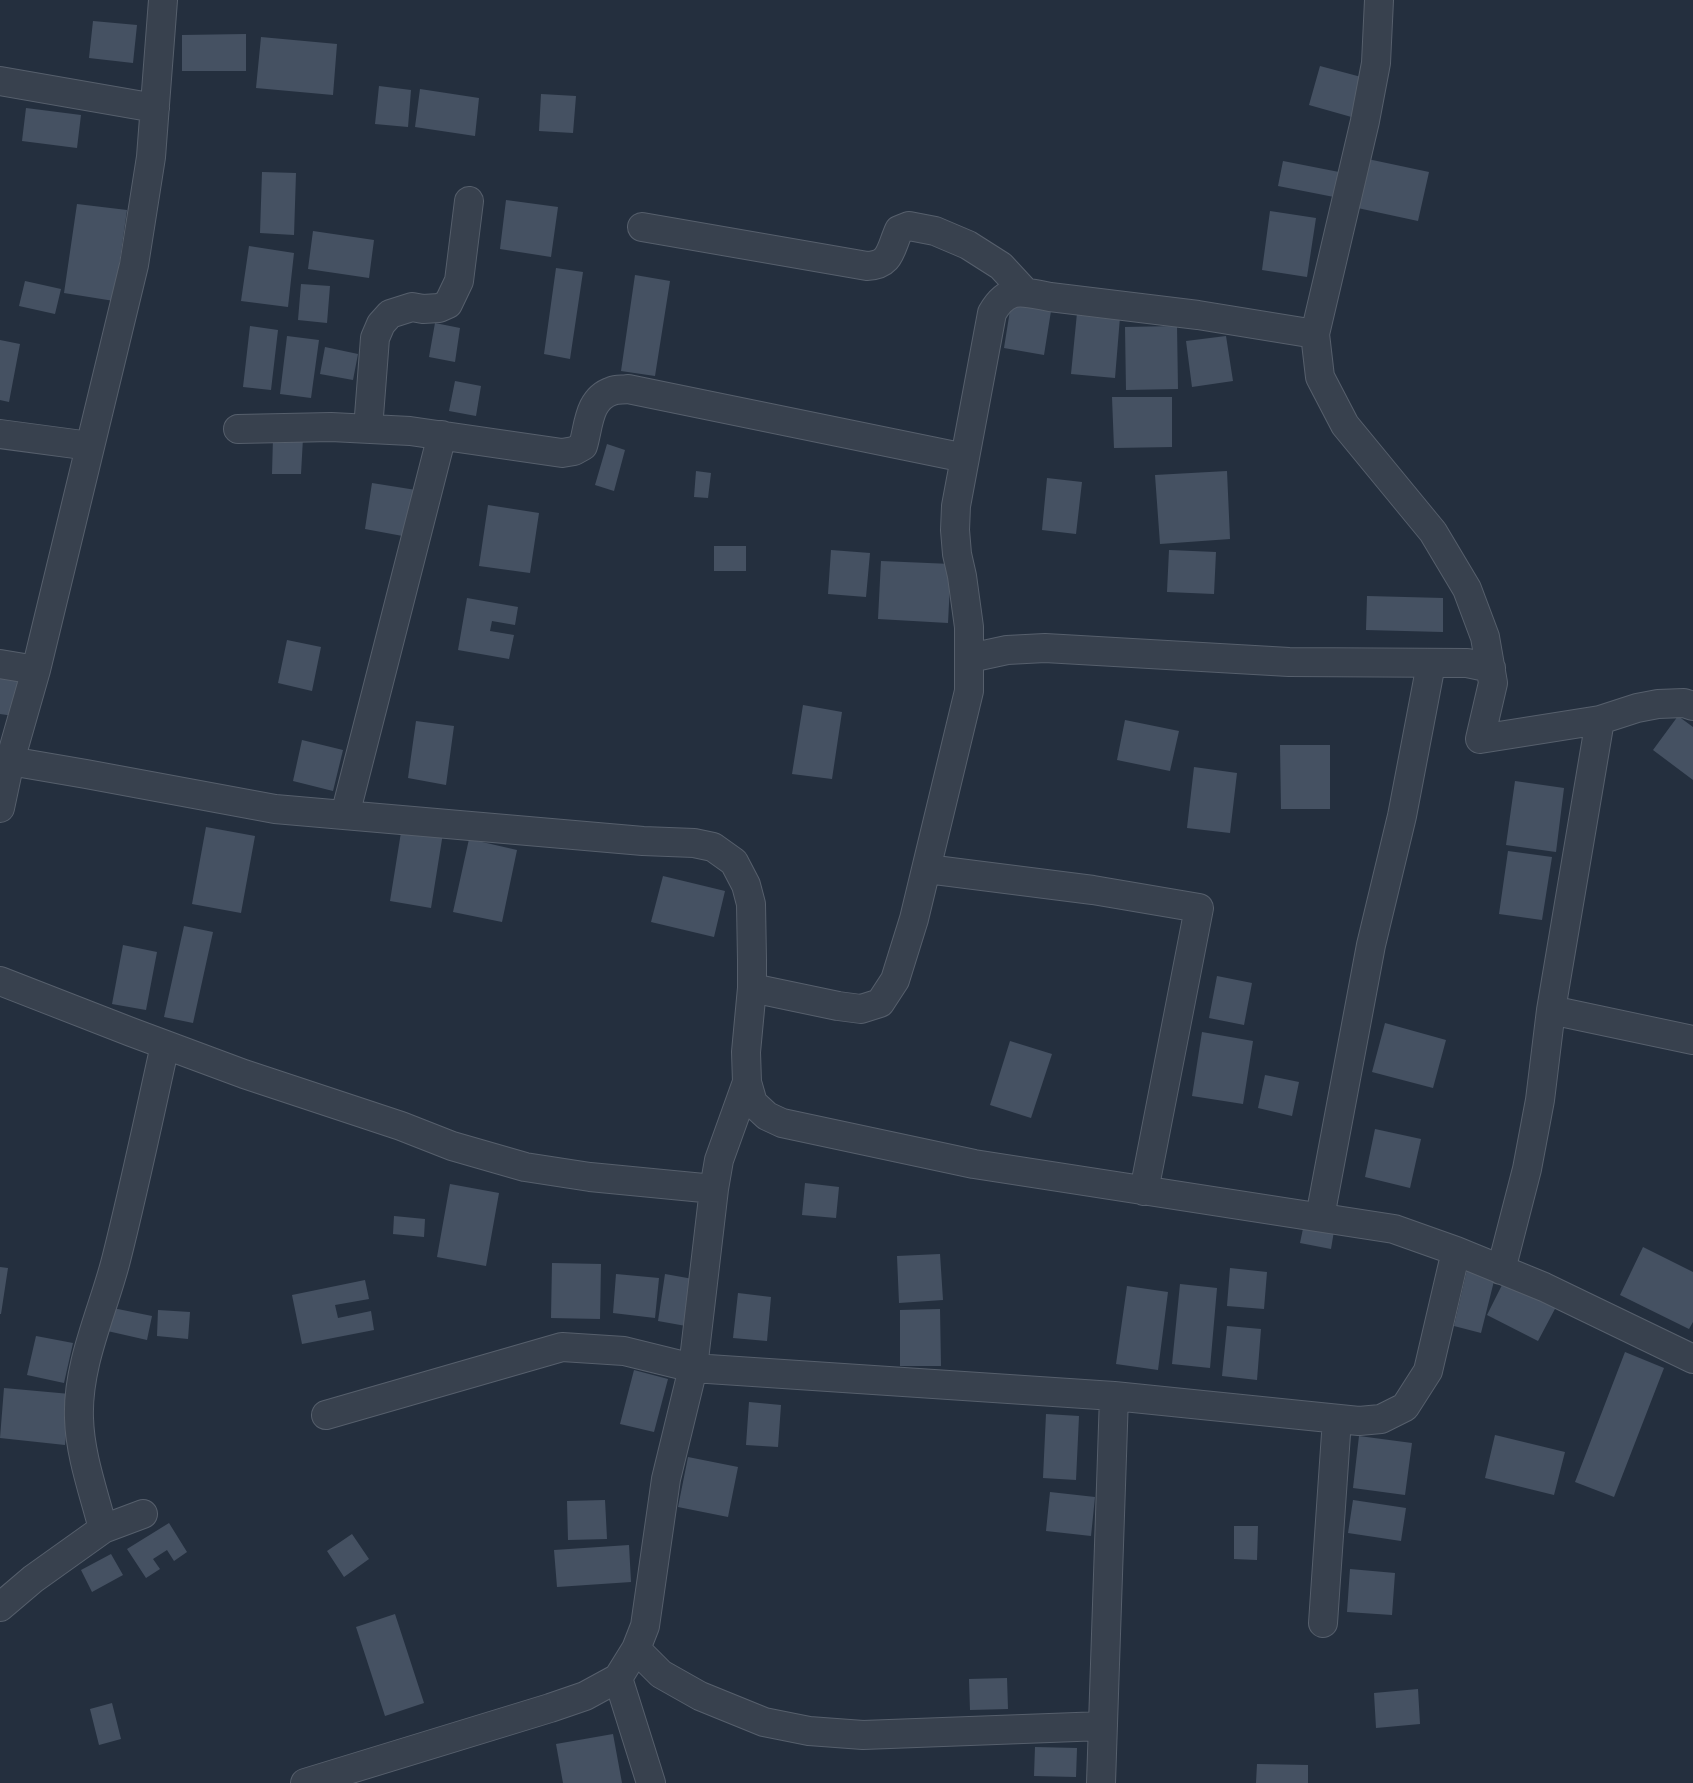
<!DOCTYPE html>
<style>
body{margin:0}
canvas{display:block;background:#242f3e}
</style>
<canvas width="1693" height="1783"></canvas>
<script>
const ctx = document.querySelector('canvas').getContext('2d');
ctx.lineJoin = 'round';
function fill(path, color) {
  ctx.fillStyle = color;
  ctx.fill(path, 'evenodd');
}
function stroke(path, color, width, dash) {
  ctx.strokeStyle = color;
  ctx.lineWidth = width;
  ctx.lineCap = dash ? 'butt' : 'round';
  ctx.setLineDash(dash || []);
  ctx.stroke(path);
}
const building = new Path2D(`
 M93,21L137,25L133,63L89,58Z
 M246,34V71H182V35Z
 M261,37L337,44L333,95L256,88Z
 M1320,66L1365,78L1355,118L1309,105Z
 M379,86L411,90L408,127L375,124Z
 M420,89L479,98L475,136L415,127Z
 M541,94L576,96L573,133L539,131Z
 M26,108L81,115L77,148L22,141Z
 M1363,158L1429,172L1418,221L1353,207Z
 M1283,161L1339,172L1334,197L1278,186Z
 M262,172L296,173L294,235L260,233Z
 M506,200L558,207L551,257L500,249Z
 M77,204L127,210L114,301L64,293Z
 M1270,211L1316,218L1307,277L1262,270Z
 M313,231L374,240L369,278L308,269Z
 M249,246L294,253L288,307L241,301Z
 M556,268L583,272L570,359L544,354Z
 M635,275L670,281L655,376L621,371Z
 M25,281L61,289L55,314L19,306Z
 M301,284L330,286L327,323L298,320Z
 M1011,304L1051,311L1044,355L1004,348Z
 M1077,313L1120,317L1115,378L1071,374Z
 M435,323L460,328L455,362L429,357Z
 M250,326L278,330L271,390L243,387Z
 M1177,326L1178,389L1126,390L1125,327Z
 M287,336L319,340L311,398L280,394Z
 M1226,336L1233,381L1192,387L1186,341Z
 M0,340L20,344L9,402L0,400Z
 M325,347L358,354L353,380L320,374Z
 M455,381L481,386L476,416L449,411Z
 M1112,397H1172V447L1114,448Z
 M273,438H303L301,474H272Z
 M607,444L625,450L614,491L595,485Z
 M696,471L711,473L708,498L694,497Z
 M1227,471L1230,539L1160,544L1155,475Z
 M1047,478L1082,482L1076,534L1042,530Z
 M372,483L416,490L408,537L365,529Z
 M488,505L539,513L530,573L479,566Z
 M714,546H746V571H714Z
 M831,550L870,553L866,597L828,594Z
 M1169,550L1216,552L1214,594L1167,592Z
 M881,561L951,564L948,623L878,619Z
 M1367,596L1443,598V632L1366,630Z
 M467,598L518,607L515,625L492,621L490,631L514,635L509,659L458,650Z
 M287,640L321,647L312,691L278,683Z
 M0,668L21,672L14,716L0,714Z
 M803,705L842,712L832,779L792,774Z
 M1678,716L1693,727V780L1653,750Z
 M1125,720L1179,731L1170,771L1117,760Z
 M416,721L454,726L446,785L408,778Z
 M302,740L343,750L333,791L293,781Z
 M1280,745H1330V809H1281Z
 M1194,767L1237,773L1230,833L1187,828Z
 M1515,781L1564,788L1556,852L1506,845Z
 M402,826L443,833L431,908L390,901Z
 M206,827L255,836L241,913L192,904Z
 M469,839L517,850L502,922L453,912Z
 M1508,851L1552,857L1542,920L1499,914Z
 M663,876L725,891L714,937L651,922Z
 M184,926L213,932L193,1023L164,1017Z
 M123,945L157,952L146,1010L112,1004Z
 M1217,976L1252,983L1244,1025L1209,1018Z
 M1385,1023L1446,1040L1433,1088L1372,1072Z
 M1202,1032L1253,1041L1243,1104L1192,1096Z
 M1010,1041L1052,1054L1031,1118L990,1105Z
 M1265,1075L1299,1082L1292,1116L1258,1108Z
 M1375,1129L1421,1139L1410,1188L1365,1177Z
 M805,1183L839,1187L836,1218L802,1215Z
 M450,1184L499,1193L486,1266L437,1257Z
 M394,1216L425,1219L424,1237L393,1234Z
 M1305,1219L1335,1225L1331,1249L1300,1243Z
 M1643,1247L1693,1272V1322L1689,1329L1620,1295Z
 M940,1254L943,1300L899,1303L897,1256Z
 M552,1263L601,1264L600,1319L551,1318Z
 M0,1267L8,1268L1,1314H0Z
 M1230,1268L1267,1272L1264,1309L1227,1306Z
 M1467,1270L1495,1277L1481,1333L1454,1326Z
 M616,1274L659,1278L655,1318L613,1313Z
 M665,1274L693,1279L686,1326L658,1321Z
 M1505,1279L1557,1305L1538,1341L1487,1315Z
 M365,1280L369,1299L335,1305L338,1318L371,1311L374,1330L302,1344L292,1295Z
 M1180,1284L1217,1288L1210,1368L1172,1364Z
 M1127,1286L1168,1292L1158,1370L1116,1364Z
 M738,1293L771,1297L767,1341L733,1338Z
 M108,1307L152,1316L147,1340L103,1330Z
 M940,1309L941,1366H900V1310Z
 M158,1310L190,1312L188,1339L157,1336Z
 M1227,1326L1261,1329L1257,1380L1222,1376Z
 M36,1336L73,1343L64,1383L27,1375Z
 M1625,1352L1664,1368L1614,1497L1575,1482Z
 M634,1370L668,1379L654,1432L620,1424Z
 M4,1388L70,1394L65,1445L0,1438Z
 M749,1402L781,1405L778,1447L746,1445Z
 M1046,1414L1079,1416L1076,1480L1043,1478Z
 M1495,1435L1565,1452L1554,1495L1485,1478Z
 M1359,1436L1412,1443L1405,1495L1353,1488Z
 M688,1457L738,1467L728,1517L678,1507Z
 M1050,1492L1095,1497L1091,1536L1046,1531Z
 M605,1500L607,1539L568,1540L567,1501Z
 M1353,1500L1406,1508L1401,1541L1348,1533Z
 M169,1523L187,1552L174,1561L167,1550L153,1559L160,1569L146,1578L127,1549Z
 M1234,1526H1258L1257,1560L1234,1559Z
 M352,1534L369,1559L344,1577L327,1551Z
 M629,1545L631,1582L557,1587L554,1550Z
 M111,1554L123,1575L92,1592L81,1570Z
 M1350,1569L1395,1573L1392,1615L1347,1612Z
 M395,1614L424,1703L385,1716L356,1627Z
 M1007,1678L1008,1709L970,1710L969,1679Z
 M1418,1689L1420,1724L1376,1728L1374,1693Z
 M112,1703L121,1739L99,1745L90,1709Z
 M613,1734L622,1783H563L556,1744Z
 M1035,1747L1077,1748L1076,1777L1034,1776Z
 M1257,1764L1308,1765V1783H1256Z`);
const minor = new Path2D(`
 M1379,0L1376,63L1365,121L1315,334L1320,377L1345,425L1433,532L1467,589L1485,637L1493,683L1480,739L1600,720L1637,708L1658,704L1684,703L1693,706
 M0,81L155,108
 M642,227L867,266C891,265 890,250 899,230L909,226L935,231L968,245L1001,266L1026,293
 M238,429L331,427L410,431L562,453L574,451L583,446C589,426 588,399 612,391C617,389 623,390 628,389L965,458
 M368,429L375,338L381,324L390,314L412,307L423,309L439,308L448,304L459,281L469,201
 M0,434L90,446
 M970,658L1007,650L1045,648L1289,662L1467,663L1491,668
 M0,664L36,670
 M10,761L86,774L275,809L643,841L694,843L713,847L734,862L746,885L751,904L752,960V988L746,1052L747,1082L753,1103L767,1116L782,1123L974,1164L1394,1229L1456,1251
 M0,808L10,761L36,670L134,265L151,157L163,0
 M345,815L442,435
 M927,869L1093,890L1199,908L1144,1191
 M0,981L131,1032L244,1074L401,1126L452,1146L525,1167L590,1177L714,1189
 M752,988L838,1006L861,1009L880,1003L895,980L914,919L969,691V627L962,576L957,554L955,530L956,506L992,313C1008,285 1023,292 1050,297L1198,315L1315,334
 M1551,1010L1693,1040
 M1320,1217L1371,945L1402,816L1431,664
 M1501,1270L1527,1169L1540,1100L1551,1010L1600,720
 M326,1415L562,1347L624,1351L693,1368L714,1189L719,1160L747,1082
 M103,1529C94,1493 80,1456 79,1418C77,1364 103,1311 116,1260C134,1189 149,1117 165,1045
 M0,1607L33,1579L103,1529L143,1514
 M1323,1623L1337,1419
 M636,1649L661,1674L700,1696L764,1722L809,1731L863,1735L1103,1726
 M618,1678L651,1783
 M305,1783L550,1708L585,1696L618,1678L636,1649L645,1626L666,1479L693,1368L1114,1396L1359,1421L1381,1419L1405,1407L1428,1371L1456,1251L1544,1287L1693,1359
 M1101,1783L1114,1396`);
fill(building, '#455162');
stroke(minor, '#565f6c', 30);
stroke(minor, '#38414e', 28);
</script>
